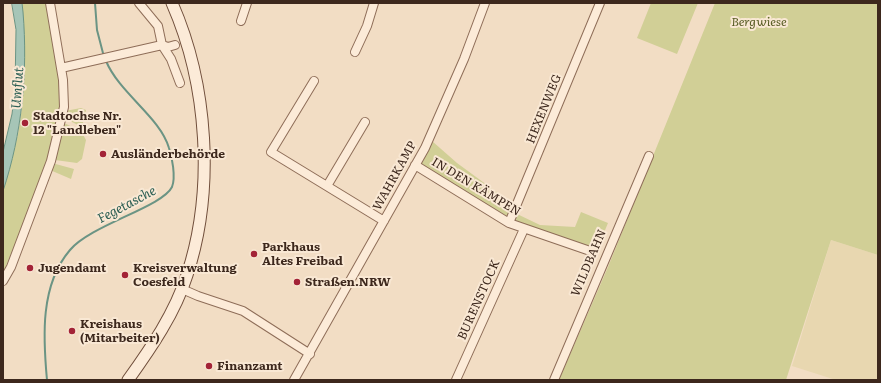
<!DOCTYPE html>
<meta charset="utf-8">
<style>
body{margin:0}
#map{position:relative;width:881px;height:383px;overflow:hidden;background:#f2ddc4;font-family:Literata,serif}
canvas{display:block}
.frame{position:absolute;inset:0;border:4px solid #3d281d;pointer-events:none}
</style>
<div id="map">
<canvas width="881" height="383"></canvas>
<div class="frame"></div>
</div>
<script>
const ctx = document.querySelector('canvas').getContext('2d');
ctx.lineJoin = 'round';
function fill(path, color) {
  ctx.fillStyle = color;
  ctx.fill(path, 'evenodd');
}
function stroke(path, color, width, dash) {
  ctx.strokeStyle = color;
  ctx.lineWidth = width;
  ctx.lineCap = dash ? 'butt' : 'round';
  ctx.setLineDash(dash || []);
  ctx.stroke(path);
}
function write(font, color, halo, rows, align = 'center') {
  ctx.font = font + ' Literata,serif';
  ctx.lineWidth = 4;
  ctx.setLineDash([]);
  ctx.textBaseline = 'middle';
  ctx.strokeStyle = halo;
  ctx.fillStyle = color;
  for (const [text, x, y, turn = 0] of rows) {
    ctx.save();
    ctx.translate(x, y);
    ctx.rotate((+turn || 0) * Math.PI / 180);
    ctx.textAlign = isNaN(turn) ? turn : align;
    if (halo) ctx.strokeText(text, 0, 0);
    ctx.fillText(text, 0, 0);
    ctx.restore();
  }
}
const farmland = new Path2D(`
 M831,240L878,255V380H836L792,366Z`);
const green = new Path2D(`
 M22,3H49L61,76L60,113L46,172L3,273V191L18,134L22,107L24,29Z
 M651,3H698L677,54L637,38Z
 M715,3H878V255L831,240L786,380H559L608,267Z
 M81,108L86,110L82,127L64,118L65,111Z
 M64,123L81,131L86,140L82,159L77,163L55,160Z
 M432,141L457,163L517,207L515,213L540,225L575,227L581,212L608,223L596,252L527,228L418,163Z
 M52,163L74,169L71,179L50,170Z`);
const water = new Path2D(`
 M12,3H22L23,12C28,72 22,134 3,191V152L12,114L15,90L16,30Z`);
const stream = new Path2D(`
 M95,3L97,30L104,57
 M47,380C43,337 40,285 70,250C91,225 162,207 172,187C176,177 172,157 169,148C160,117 120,94 106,61`);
const street = new Path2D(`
 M139,3L158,26L162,45L171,59L180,83
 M241,21L247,3
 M355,52L367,26L374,3
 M61,68L162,45L168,47L175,45
 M314,81L271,152L384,221
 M415,165L509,223L593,252
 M327,186L365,122
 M509,223L600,3
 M3,281L11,267L51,161L64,107L63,80L50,3
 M182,289L198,296L243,311L310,354
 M294,380L425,148L464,59L485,3
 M456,380L524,229
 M554,380L649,156`);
const secondary = new Path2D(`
 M128,380C151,348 175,313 187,275C215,190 208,85 172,3`);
const markers = [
 [25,123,4,"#a32337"],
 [103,154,4,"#a32337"],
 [254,254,4,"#a32337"],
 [30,268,4,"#a32337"],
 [125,275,4,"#a32337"],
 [297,282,4,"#a32337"],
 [72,331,4,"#a32337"],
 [209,366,4,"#a32337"]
];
const parkNames = [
 ["Bergwiese",759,22]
];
const streetNames = [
 ["HEXENWEG",544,109,-68],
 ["WAHRKAMP",395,176,-61],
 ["IN DEN KÄMPEN",476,187,31],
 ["WILDBAHN",589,263,-67],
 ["BURENSTOCK",479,300,-66]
];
const poiNames = [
 ["Stadtochse Nr.",33,116],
 ["12 \"Landleben\"",33,130],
 ["Ausländerbehörde",111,154],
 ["Parkhaus",262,247],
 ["Altes Freibad",262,261],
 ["Jugendamt",38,268],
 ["Kreisverwaltung",133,268],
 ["Coesfeld",133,282],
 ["Straßen.NRW",305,282],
 ["Kreishaus",80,324],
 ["(Mitarbeiter)",80,338],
 ["Finanzamt",217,366]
];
const waterNames = [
 ["Umflut",18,88,-86],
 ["Fegetasche",127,205,-28]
];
fill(farmland, '#e8d7b0');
fill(green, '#d1cf96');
fill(water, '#a6c5b7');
stroke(water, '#6b9484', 1);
stroke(stream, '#6b9484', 2);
stroke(street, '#8e6d58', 10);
stroke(secondary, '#704e3b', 13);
stroke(street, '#fcebd8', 8);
stroke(secondary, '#fcebd8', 11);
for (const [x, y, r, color] of markers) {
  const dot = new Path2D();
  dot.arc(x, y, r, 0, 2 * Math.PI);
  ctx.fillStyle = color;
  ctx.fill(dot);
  stroke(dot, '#f9e8d4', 1.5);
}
write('italic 12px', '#565b22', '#f9e8d4', parkNames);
write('12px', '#3d281d', '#f9e8d4', streetNames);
write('bold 12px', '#3d281d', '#f9e8d4', poiNames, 'left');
write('italic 13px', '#2b5e53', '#f9e8d4', waterNames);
</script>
